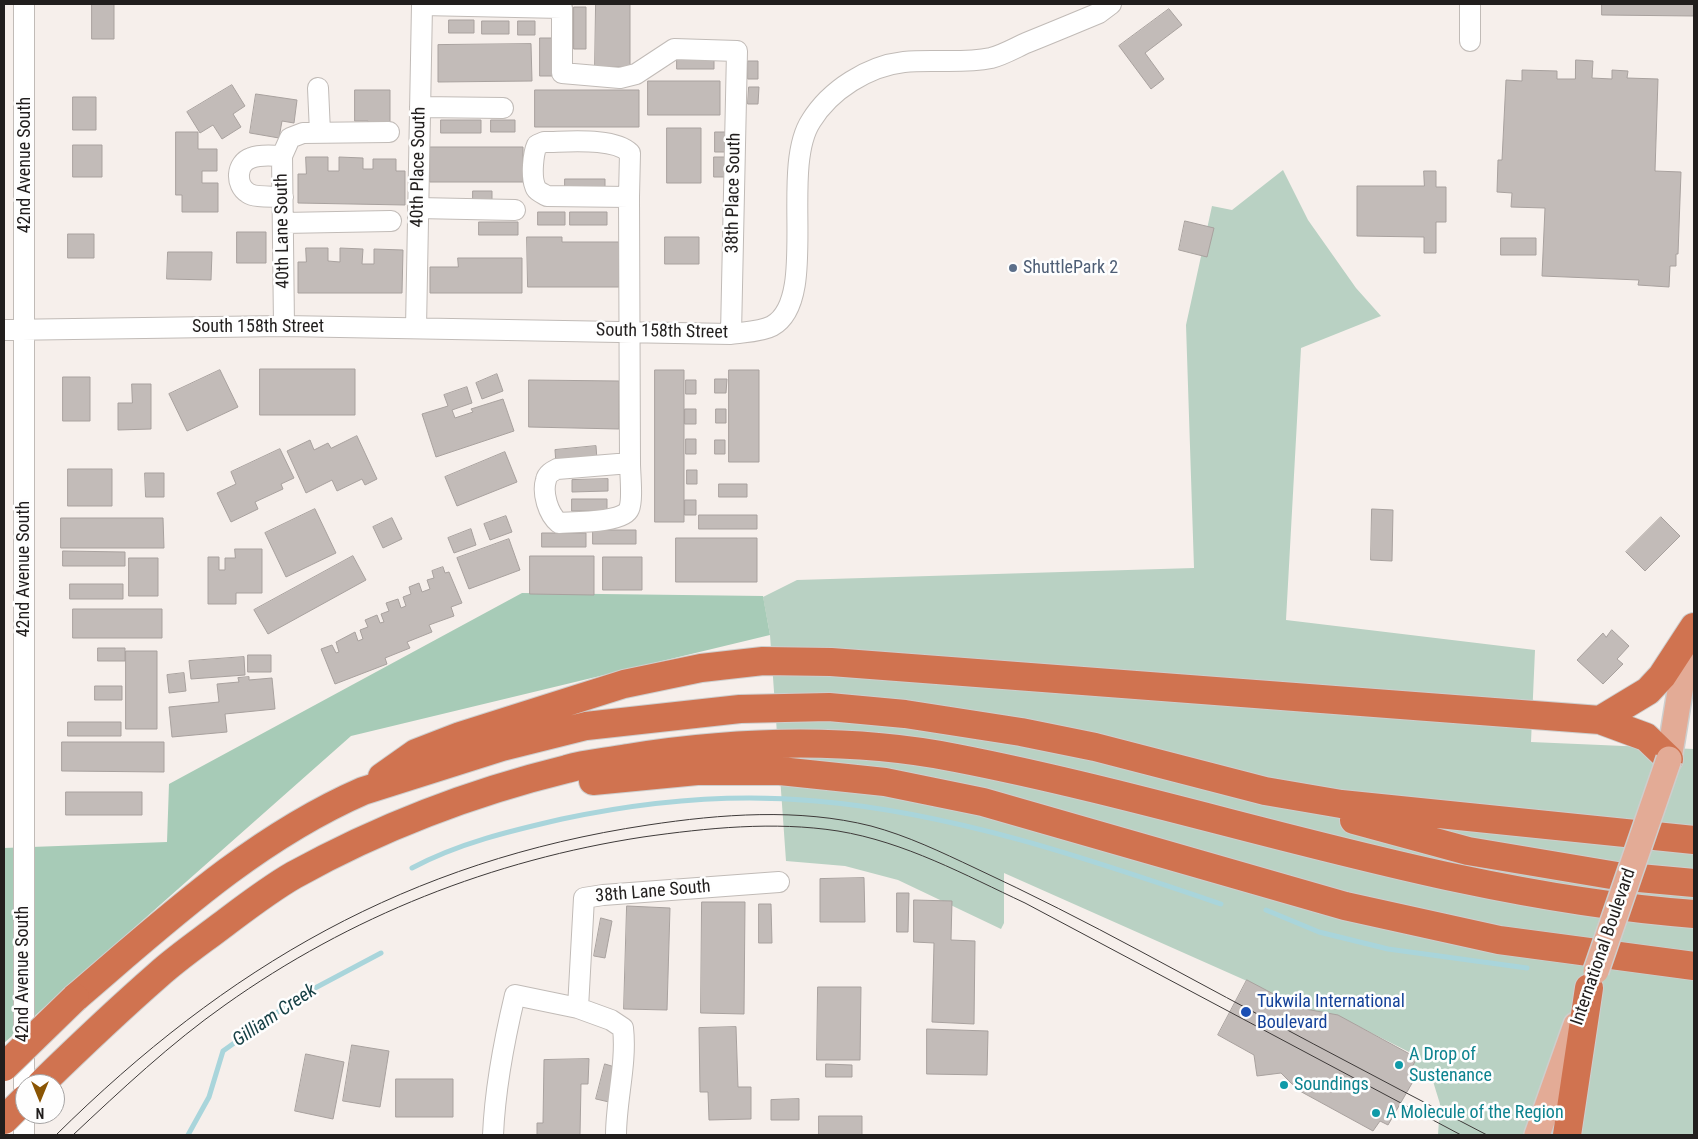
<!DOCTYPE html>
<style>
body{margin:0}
#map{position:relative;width:1698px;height:1139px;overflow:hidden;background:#f6efeb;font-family:"Roboto Condensed",sans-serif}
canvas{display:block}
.frame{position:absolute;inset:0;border:5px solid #211e1d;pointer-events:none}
.north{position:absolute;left:15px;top:1074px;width:50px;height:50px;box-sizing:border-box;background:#fefefe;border:1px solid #a6a4a4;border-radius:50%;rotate:180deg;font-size:14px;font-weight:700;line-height:20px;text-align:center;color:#211e1d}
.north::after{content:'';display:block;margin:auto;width:18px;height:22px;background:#8a5503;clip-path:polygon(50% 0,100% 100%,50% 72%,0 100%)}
</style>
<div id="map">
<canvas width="1698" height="1139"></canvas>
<div class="frame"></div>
<div class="north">N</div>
</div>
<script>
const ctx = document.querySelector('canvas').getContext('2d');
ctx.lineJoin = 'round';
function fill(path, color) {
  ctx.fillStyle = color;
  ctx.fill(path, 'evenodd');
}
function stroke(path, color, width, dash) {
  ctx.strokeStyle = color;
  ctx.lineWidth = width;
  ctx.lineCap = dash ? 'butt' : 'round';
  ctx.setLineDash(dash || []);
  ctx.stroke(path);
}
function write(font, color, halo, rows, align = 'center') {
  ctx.font = font + ' "Roboto Condensed",sans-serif';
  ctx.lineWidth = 5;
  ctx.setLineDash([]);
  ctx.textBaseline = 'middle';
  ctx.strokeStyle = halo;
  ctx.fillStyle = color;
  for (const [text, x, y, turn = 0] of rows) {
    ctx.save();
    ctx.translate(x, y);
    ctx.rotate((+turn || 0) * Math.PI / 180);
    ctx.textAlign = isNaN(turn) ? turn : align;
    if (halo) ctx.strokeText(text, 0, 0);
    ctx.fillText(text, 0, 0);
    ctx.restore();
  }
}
const green = new Path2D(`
 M1283,170L1308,220L1356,288L1381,316L1301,348L1286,620L1535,650L1531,742L1694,749V1135H1438L1440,1104L1432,1078L1408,1065L1413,1054L1338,1016L1301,1009L1247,981L1004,873V923L1001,929L898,880L845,866L786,861L770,635L763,597L797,580L1194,568L1186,325L1212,206L1232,210Z`);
const forest = new Path2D(`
 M522,593L763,596L770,635L351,736L4,1043V848L167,842L169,784Z`);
const stream = new Path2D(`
 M412,868C459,843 510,831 562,819C646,801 731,793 816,801C955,813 1089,859 1221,904
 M1266,910L1319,932L1388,949L1527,968
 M188,1135L209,1097L223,1051L300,996L381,953`);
const building = new Path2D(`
 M92,4H114V39H92Z
 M596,4H630V67H595Z
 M1602,4H1694V16L1602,15Z
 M574,7H586V49H574Z
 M1169,9L1182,25L1145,53L1164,79L1151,89L1119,46Z
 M449,20H474V33H449Z
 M482,21H509V34H482Z
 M518,21H535V35H518Z
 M540,38H554V76H540Z
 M531,44L532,81L438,82V45Z
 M677,56H714V69H677Z
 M1576,60L1593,61L1592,78L1612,79V70L1628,71L1627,78L1658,79L1655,171L1681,172L1678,254H1676V266H1670L1669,287L1638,285L1639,280L1542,276L1545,208L1511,207L1512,193L1497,192L1498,160H1502L1506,80L1522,81V70L1557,71V79H1575Z
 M748,61H758V79H748Z
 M648,81H720V115H648Z
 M232,85L245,106L233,114L241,127L222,139L213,125L200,133L187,112Z
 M749,87H759L758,104H748Z
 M355,90H390V130H368V121H355Z
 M535,90H639V127H535Z
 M256,94L297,100L294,123L282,121L279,138L250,133Z
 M73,97H96V130H73Z
 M441,120H481V133H441Z
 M491,120H515V132H491Z
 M667,128H701V183H667Z
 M176,132H198V149H217V171H202V183H218V212H182V195H176Z
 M715,132H728V152H715Z
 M73,145H102V177H73Z
 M430,147H523V182H430Z
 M306,157H328V171H339V157L363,158V169H373V159H396V171H405V205L298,203V174H306Z
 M714,157H728V177H714Z
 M1424,171H1436V187H1446V222H1436V253H1424V237L1357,236V186H1424Z
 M565,179H605V191H565Z
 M473,191H492V203H473Z
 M538,212H565V225H538Z
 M570,212H607V225H570Z
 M1185,221L1214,228L1207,257L1179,250Z
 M479,222H518V235H479Z
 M237,232H266V263H237Z
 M68,234H94V258H68Z
 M527,237H562V242H619V287H528Z
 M665,237H699V264H665Z
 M1501,238H1536V255H1501Z
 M306,248H328V261L340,262V248L363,249L362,264H374V249L403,250L402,293H298V262H306Z
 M168,252H212L211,280L167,279Z
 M458,258H522V293H430V267H458Z
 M260,369H355V415H260Z
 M220,370L238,407L187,431L169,394Z
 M655,370H684V522H655Z
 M729,370H759V462H729Z
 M497,374L503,391L482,399L476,383Z
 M63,377H90V421H63Z
 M715,379H727L726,393H715Z
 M529,380L619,381V429L529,427Z
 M686,380H696V394H686Z
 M132,384H151V429L118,430V403H132Z
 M467,387L472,403L452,410L455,418L473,412L471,409L503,399L514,431L436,457L422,414L448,406L444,395Z
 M685,409H696V424H685Z
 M716,409H726V423H716Z
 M357,436L377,479L365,485L362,479L337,491L332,480L306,493L287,451L310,440L314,450L328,443L331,448Z
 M686,439H696V454H686Z
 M715,440H725V454H715Z
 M596,446L597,460L556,464L555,450Z
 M280,449L294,478L281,484L283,489L255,502L258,509L231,522L217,493L236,484L231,472Z
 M505,452L517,482L457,506L445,477Z
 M68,469H112V506H68Z
 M687,470H697V484H687Z
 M145,473H164V497H146Z
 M608,479V491L572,492V480Z
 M719,484H747V497H719Z
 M572,499H607V511H572Z
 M685,500H696V515H685Z
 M315,509L336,553L286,577L265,533Z
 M1372,509L1393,510L1392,561L1371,560Z
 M699,515H757V529H699Z
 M506,516L512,532L490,540L484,524Z
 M1661,517L1680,536L1645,571L1626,552Z
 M61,518H163L164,548H61Z
 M392,518L402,539L383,548L373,527Z
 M471,529L476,545L454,553L448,538Z
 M593,530H636V544H593Z
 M542,533H586V547H542Z
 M676,538H757V582H676Z
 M509,539L520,570L469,589L457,558Z
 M235,549H262V593H236V604H208V557H219V570H225V558H235Z
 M63,551L125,552V566H63Z
 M353,556L366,580L268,634L254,610Z
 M530,556H594V595L530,594Z
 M603,557H642V590H603Z
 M129,558H158V596H129Z
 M443,567L445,573L449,572L462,603L451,607L454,616L429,625L432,632L407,642L410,648L385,658L387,664L335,684L321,649L332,645L336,653L339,652L336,642L355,632L358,641L363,639L360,630L368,627L365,620L377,615L380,623L384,622L381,614L389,611L386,603L398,599L401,608L406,606L403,597L411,594L409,587L419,583L422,592L430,589L427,580L434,578L432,571Z
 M70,584H123V599H70Z
 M73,609H162V638H73Z
 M1612,630L1629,646L1617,659L1623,664L1603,684L1577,660L1603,633L1606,637Z
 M98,648H125V661H98Z
 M126,651H157V729H126Z
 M248,655H271V672H248Z
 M244,657L245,675L191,679L189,661Z
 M184,673L186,691L169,693L167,675Z
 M249,677V680L272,678L275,709L225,714L227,732L172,737L169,707L219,702L217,684L239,682L238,678Z
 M95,686H122V700H95Z
 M68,722H121V736H68Z
 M62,742H164V772L62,771Z
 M66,792H142V815H66Z
 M864,878L865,922H820V879Z
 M897,893H909L908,932H897Z
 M914,900L952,901L951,940L975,941L974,1024L932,1022L934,943L914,942Z
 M702,902H745L744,1014L701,1013Z
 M759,904H771L772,943H759Z
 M627,906L670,908L667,1010L624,1009Z
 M601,918L612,921L605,958L594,956Z
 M1247,980L1300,1008L1338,1015L1417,1058L1412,1067L1419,1071L1388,1125L1380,1121L1373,1131L1298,1090L1281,1073L1257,1076L1254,1055L1218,1035Z
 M818,987H861L860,1060H817Z
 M736,1027L738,1087H751V1119L709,1120L708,1092H700L699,1028Z
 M927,1029L988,1031L987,1075L927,1074Z
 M352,1045L389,1051L380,1107L343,1101Z
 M306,1054L344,1062L333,1119L295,1111Z
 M589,1059L588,1084H581L580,1135H537V1123H543L544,1060Z
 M605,1064L618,1068L609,1102L596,1099Z
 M826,1064L852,1065V1077H826Z
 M396,1079H453V1117H396Z
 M799,1099V1120H771V1100Z
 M819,1116H862V1135H819Z`);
const minor = new Path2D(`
 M1470,41V4
 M318,88L320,132
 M420,107L503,108
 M544,142C567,142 614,137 630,153L629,197L547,196C542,193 536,191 535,186C531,176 533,154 537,145Z
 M282,156C272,156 261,154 251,158C236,163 235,185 248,193C255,198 273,196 283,197
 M629,197L630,463
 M418,208L515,210
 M283,223L391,221
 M284,326L282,156L290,138L303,133L389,132
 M416,328L422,5L562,8V73L620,78L636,74L674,49L737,51L731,334
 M4,330L284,326L731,334C743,332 761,332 772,326C820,300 779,170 811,121C830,90 868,66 904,62C933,59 962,64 991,58C1003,55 1015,48 1026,43C1051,33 1075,23 1099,13L1111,4
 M630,463C630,474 633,500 629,509C624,523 573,522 559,523C548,514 542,493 546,480C547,474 553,471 557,469Z
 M24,1135V4
 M493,1135C495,1088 504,1041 515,995L578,1008
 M616,1135C616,1100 627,1063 623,1028L611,1020L578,1008L584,898L603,895L779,882`);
const major = new Path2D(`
 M1669,759L1682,679L1692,634
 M1537,1135L1576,1025`);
const highway = new Path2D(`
 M1600,720L1648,691L1662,676L1694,627
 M382,777L416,753L460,736L624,684L701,668L763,661L831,662L1600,720L1646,737L1669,759
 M593,781L697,771H780L885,782L983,802L1345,906L1499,940L1694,966
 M1354,820L1468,851L1617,876L1694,883
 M75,998C165,921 253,839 363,791L502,747L586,726L740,709L829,707L905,714L1021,732L1095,747L1265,791L1341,804L1694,840
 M41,1084C79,1047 118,1010 158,975C178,957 200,942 221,926C245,908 268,890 294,875C379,828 473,792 567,769C587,763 608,762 628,758C735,741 849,737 956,758C1203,806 1442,895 1694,914
 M1567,1135L1589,988`);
const tram = new Path2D(`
 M56,1135C227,966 408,861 648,825C721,814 799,808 871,826C908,836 941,852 975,868C1031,894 1086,922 1140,951C1255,1013 1371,1075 1487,1135
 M73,1135C121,1090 171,1043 225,1005C350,916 493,860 643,837C707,828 774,821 838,831C905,842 965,875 1025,903L1461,1135`);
const majorBridge = new Path2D(`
 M1596,971L1669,759`);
const highwayBridge = new Path2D(`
 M4,1067L75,998
 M4,1120L25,1099`);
const markers = [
 [1013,268,5,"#5c6f8a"],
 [1246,1012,6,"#1a4fb4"],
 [1399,1065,5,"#0f9aa8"],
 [1284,1085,5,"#0f9aa8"],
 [1376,1113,5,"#0f9aa8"]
];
const streetNames = [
 ["42nd Avenue South",25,165,-90],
 ["40th Place South",419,167,-89],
 ["38th Place South",734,193,-89],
 ["40th Lane South",283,231,-91],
 ["South 158th Street",258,327],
 ["South 158th Street",662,332,1],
 ["42nd Avenue South",24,569,-90],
 ["38th Lane South",653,892,-5],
 ["International Boulevard",1604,947,-71],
 ["42nd Avenue South",23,974,-90]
];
const serviceNames = [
 ["ShuttlePark 2",1023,268]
];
const transitNames = [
 ["Tukwila International",1257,1002],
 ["Boulevard",1257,1023]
];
const cultureNames = [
 ["A Drop of",1409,1055],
 ["Sustenance",1409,1076],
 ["Soundings",1294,1085],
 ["A Molecule of the Region",1386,1113]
];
const waterNames = [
 ["Gilliam Creek",275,1016,-34]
];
fill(green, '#b9d1c3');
fill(forest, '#a7cbb7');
stroke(stream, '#a9d5db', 5);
fill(building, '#c2bbb8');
stroke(building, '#a8a19e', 1);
stroke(minor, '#c1bbb7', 22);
stroke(major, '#cececd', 28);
stroke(highway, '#cececd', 30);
stroke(minor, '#fff', 20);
stroke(major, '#e3ab96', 25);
stroke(highway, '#d07350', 28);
stroke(tram, '#3e3a39', 1);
stroke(majorBridge, '#cececd', 28, []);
stroke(highwayBridge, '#cececd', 30, []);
stroke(majorBridge, '#e3ab96', 25);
stroke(highwayBridge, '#d07350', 28);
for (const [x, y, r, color] of markers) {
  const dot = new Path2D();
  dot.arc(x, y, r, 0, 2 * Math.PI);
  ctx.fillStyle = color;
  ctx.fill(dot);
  stroke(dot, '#fefefe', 2);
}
write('18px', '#211e1d', '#fefefe', streetNames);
write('18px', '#4e5e75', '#fefefe', serviceNames, 'left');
write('18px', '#164399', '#fefefe', transitNames, 'left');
write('18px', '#0d838f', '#fefefe', cultureNames, 'left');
write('italic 19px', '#164045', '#fefefe', waterNames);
</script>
